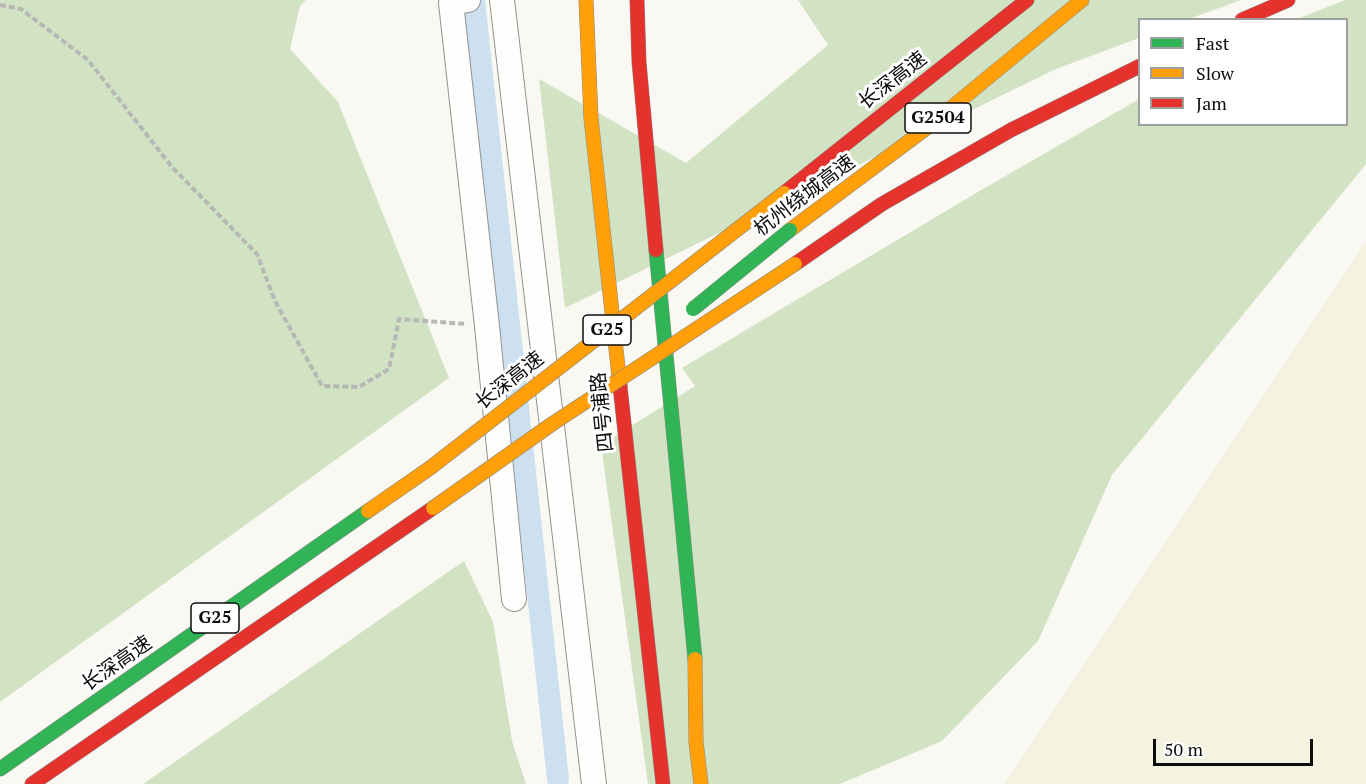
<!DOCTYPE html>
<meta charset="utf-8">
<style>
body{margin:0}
#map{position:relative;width:1366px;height:784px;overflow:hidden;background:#faf8f2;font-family:"PT Serif",serif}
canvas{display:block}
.legend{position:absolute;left:1138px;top:18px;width:210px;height:108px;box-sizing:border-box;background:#fff;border:2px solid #9e9e9e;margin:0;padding:8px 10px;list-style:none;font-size:18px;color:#0c0c0c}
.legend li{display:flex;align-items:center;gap:12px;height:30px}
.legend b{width:30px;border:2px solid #9e9e9e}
.scale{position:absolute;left:1153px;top:739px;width:160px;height:27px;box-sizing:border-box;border:3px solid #0c0c0c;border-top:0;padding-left:8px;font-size:18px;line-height:21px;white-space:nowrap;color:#0c0c0c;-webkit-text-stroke:4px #fff;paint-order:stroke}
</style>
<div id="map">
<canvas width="1366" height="784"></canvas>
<ul class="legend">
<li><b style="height:8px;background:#30b455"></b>Fast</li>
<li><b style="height:8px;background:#ff9f0a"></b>Slow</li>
<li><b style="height:8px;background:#e5322d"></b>Jam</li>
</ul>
<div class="scale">50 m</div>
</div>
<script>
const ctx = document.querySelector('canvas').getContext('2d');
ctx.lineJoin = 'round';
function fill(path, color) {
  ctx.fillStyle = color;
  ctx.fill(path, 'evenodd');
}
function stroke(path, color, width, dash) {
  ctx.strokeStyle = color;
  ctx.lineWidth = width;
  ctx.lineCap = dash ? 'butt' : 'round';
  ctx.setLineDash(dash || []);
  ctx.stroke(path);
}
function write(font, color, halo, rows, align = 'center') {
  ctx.font = font + ' "PT Serif","Noto Sans SC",serif';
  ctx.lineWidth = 6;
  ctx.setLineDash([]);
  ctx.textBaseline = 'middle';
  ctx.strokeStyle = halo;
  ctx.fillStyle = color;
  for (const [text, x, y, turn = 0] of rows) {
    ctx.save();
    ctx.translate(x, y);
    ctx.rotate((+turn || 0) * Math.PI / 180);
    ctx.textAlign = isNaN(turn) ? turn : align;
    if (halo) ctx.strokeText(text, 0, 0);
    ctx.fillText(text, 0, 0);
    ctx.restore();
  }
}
const farmland = new Path2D(`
 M1366,241V784H1004Z`);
const forest = new Path2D(`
 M0,0H306L300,6L290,49L338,102L449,378L0,702Z
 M798,0H1241L1189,19L1140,20L1139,38L1056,69L565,308L539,79L686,163L828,45Z
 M1345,0H1366V164L1112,475L1038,641L942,741L840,784H648L601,445L695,386L682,368L983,189L1139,99L1140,124H1346V20L1297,19Z
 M464,561L493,622L512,741L526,784H143Z`);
const stream = new Path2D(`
 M558,779V784`);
const canal = new Path2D(`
 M474,0L558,779`);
const path = new Path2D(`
 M0,5L21,9L88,60L172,167L257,254L275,301L322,386L359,387L389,369L399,319L466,324`);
const street = new Path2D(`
 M468,0L451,3L487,326L514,599
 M502,0L594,784`);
const fast = new Path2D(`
 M656,250L695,659
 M0,769L368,511`);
const slow = new Path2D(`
 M586,0L591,118L620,386
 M790,230L928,127L1082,0
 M368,511L430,468
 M695,659L696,742L701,784`);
const jam = new Path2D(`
 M637,0L639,62L656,250
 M1242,20L1288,0
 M784,193L1027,0
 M795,264L882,204L1011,130L1140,66
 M620,386L663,784
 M32,784L433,508`);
const fastBridge = new Path2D(`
 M693,309L790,230`);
const slowBridge = new Path2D(`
 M430,468L784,193
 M433,508L552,424L795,264`);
const shields = [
 [938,118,66],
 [607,330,48],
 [215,618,48]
];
const shieldNames = [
 ["G2504",938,118],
 ["G25",607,330],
 ["G25",215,618]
];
const streetNames = [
 ["长深高速",893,81,-38],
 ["杭州绕城高速",805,196,-37],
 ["长深高速",510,381,-38],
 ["四号浦路",603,412,-96],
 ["长深高速",117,664,-35]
];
fill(farmland, '#f4f3e0');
fill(forest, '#d2e3c3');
stroke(stream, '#cce0ef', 7);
stroke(canal, '#cce0ef', 22);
stroke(street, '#939290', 26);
stroke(fast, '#8a8986', 15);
stroke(slow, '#8a8986', 15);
stroke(jam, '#8a8986', 15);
stroke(path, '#b7b7b6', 4, [6, 3]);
stroke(street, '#fefefd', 24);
stroke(fast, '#30b455', 14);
stroke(slow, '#ff9f0a', 14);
stroke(jam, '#e5322d', 14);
stroke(fastBridge, '#80807d', 15, []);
stroke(slowBridge, '#80807d', 15, []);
stroke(fastBridge, '#30b455', 14);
stroke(slowBridge, '#ff9f0a', 14);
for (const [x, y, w] of shields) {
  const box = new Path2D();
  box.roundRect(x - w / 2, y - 15, w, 30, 4.5);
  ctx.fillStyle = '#fff';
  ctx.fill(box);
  stroke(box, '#0c0c0c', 1.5);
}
write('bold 18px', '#0c0c0c', null, shieldNames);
write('20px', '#0c0c0c', '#fff', streetNames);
</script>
